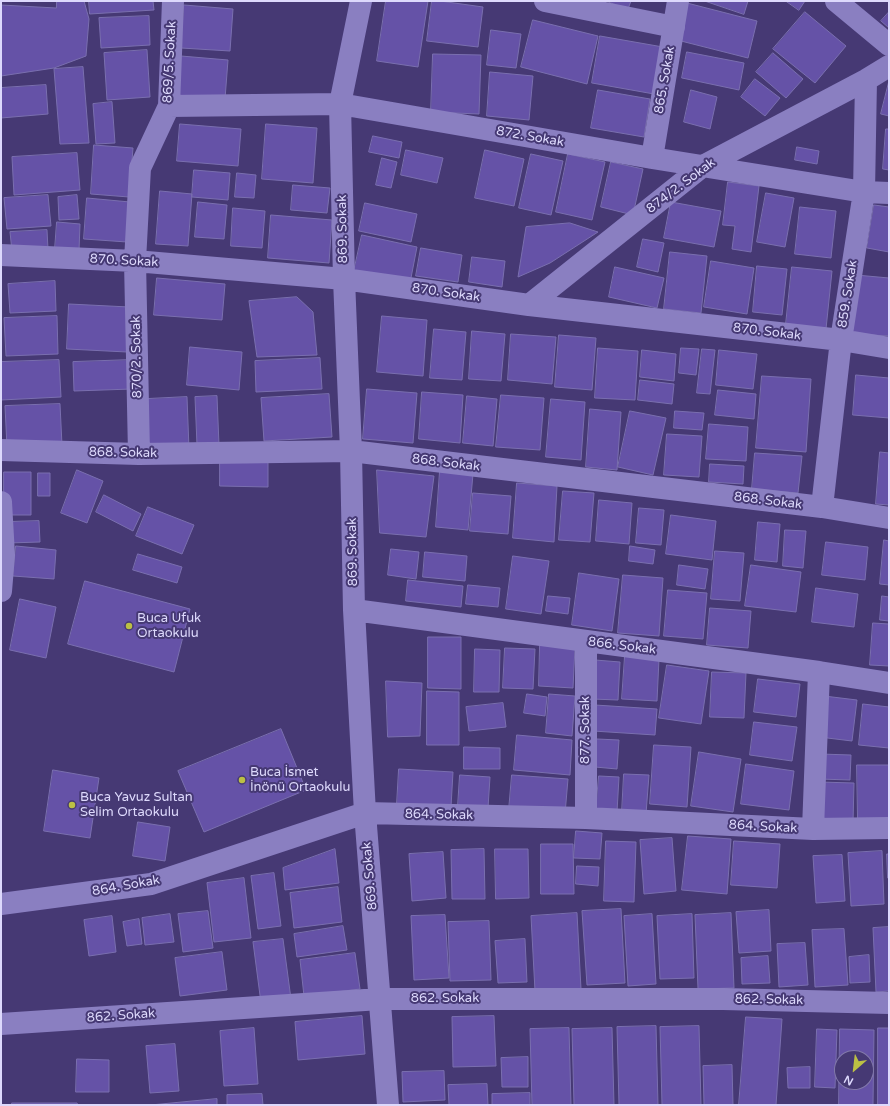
<!DOCTYPE html>
<meta charset="utf-8">
<style>
body{margin:0}
#map{position:relative;width:890px;height:1106px;overflow:hidden;background:#463974;font-family:"Varela Round",sans-serif}
canvas{display:block}
.frame{position:absolute;inset:0;border:2px solid #ddd9fc;pointer-events:none}
.north{position:absolute;left:834px;top:1050px;width:40px;height:40px;box-sizing:border-box;background:#463974;border:1px solid #8279aa;border-radius:50%;rotate:208deg;font-size:11px;font-weight:700;line-height:16px;text-align:center;color:#ddd9fc}
.north::after{content:'';display:block;margin:auto;width:14px;height:18px;background:#bcc044;clip-path:polygon(50% 0,100% 100%,50% 72%,0 100%)}
</style>
<div id="map">
<canvas width="890" height="1106"></canvas>
<div class="frame"></div>
<div class="north">N</div>
</div>
<script>
const ctx = document.querySelector('canvas').getContext('2d');
ctx.lineJoin = 'round';
function fill(path, color) {
  ctx.fillStyle = color;
  ctx.fill(path, 'evenodd');
}
function stroke(path, color, width, dash) {
  ctx.strokeStyle = color;
  ctx.lineWidth = width;
  ctx.lineCap = dash ? 'butt' : 'round';
  ctx.setLineDash(dash || []);
  ctx.stroke(path);
}
function write(font, color, halo, rows, align = 'center') {
  ctx.font = font + ' "Varela Round",sans-serif';
  ctx.lineWidth = 4;
  ctx.setLineDash([]);
  ctx.textBaseline = 'middle';
  ctx.strokeStyle = halo;
  ctx.fillStyle = color;
  for (const [text, x, y, turn = 0] of rows) {
    ctx.save();
    ctx.translate(x, y);
    ctx.rotate((+turn || 0) * Math.PI / 180);
    ctx.textAlign = isNaN(turn) ? turn : align;
    if (halo) ctx.strokeText(text, 0, 0);
    ctx.fillText(text, 0, 0);
    ctx.restore();
  }
}
const building = new Path2D(`
 M57,1H84L89,19L86,56L54,68L1,76V5L56,8Z
 M89,1H153L154,10L90,14Z
 M386,1H428L418,67L377,61Z
 M432,1H440L483,7L478,47L427,41Z
 M606,1H631L628,9Z
 M705,1H748L744,14Z
 M786,1H805L799,10Z
 M687,3L757,21L748,58L677,40Z
 M184,5L233,9L230,51L181,48Z
 M805,12L846,46L815,83L773,49Z
 M889,12V28L881,21Z
 M149,16L150,45L101,48L99,18Z
 M533,20L598,36L587,84L521,67Z
 M491,30L521,34L516,68L487,65Z
 M600,36L663,47L654,94L592,83Z
 M147,50L150,97L107,100L104,53Z
 M687,52L744,63L739,90L682,78Z
 M773,53L803,79L786,98L756,72Z
 M433,54L481,55L479,114L431,112Z
 M181,56L228,60L225,99L178,96Z
 M83,67L89,143L60,144L54,69Z
 M490,72L533,76L529,120L487,116Z
 M755,79L780,98L765,116L741,97Z
 M889,81V116L881,114Z
 M46,85L48,114L1,118V88Z
 M598,90L650,99L644,137L591,128Z
 M691,90L717,97L710,129L684,122Z
 M112,102L115,143L96,144L93,104Z
 M180,124L241,129L238,166L177,161Z
 M266,124L317,128L313,183L262,179Z
 M886,129H889V170L883,169Z
 M373,136L402,142L399,158L369,152Z
 M94,145L133,148L129,197L91,194Z
 M797,147L819,151L817,164L795,160Z
 M406,150L443,158L437,183L401,175Z
 M485,150L524,159L514,206L475,198Z
 M77,153L80,190L14,195L12,157Z
 M531,154L563,161L551,215L519,208Z
 M568,154L605,162L592,220L556,212Z
 M382,158L397,162L391,188L376,185Z
 M611,162L643,169L633,215L601,207Z
 M194,170L230,173L228,200L192,197Z
 M237,173L256,175L254,198L235,197Z
 M728,182L759,186L751,252L732,249L735,226L723,225Z
 M293,185L330,188L327,213L291,210Z
 M160,191L192,194L188,246L156,244Z
 M766,193L794,198L785,247L757,242Z
 M48,195L51,226L7,229L4,198Z
 M77,195L79,219L59,220L58,197Z
 M87,198L130,202L127,242L84,239Z
 M198,202L227,205L224,239L195,237Z
 M671,202L721,211L714,247L664,238Z
 M365,203L417,214L411,242L359,231Z
 M874,205L889,207V252L867,248Z
 M800,207L836,211L831,258L795,254Z
 M233,208L265,211L262,248L231,246Z
 M271,215L332,220L329,263L268,258Z
 M57,222L80,224L79,251L55,249Z
 M570,223L598,232L550,263L518,277L526,227Z
 M47,230L48,249L12,251L10,232Z
 M362,235L417,247L410,283L354,271Z
 M643,239L664,243L658,272L637,267Z
 M421,248L462,255L458,282L416,276Z
 M670,252L707,256L701,313L664,309Z
 M472,257L505,261L502,287L469,282Z
 M711,261L754,268L747,314L704,307Z
 M757,266L787,269L782,315L753,312Z
 M615,267L664,278L657,308L609,297Z
 M792,267L832,271L826,329L786,324Z
 M856,275L889,278V336L852,334Z
 M157,278L225,284L222,320L154,315Z
 M55,281L56,311L10,313L8,284Z
 M297,297L313,312L317,355L257,357L249,301Z
 M69,304L129,307L127,352L67,349Z
 M57,316L58,354L6,356L4,318Z
 M382,316L427,320L423,376L377,372Z
 M434,329L466,332L462,380L430,378Z
 M472,331L505,334L501,381L469,379Z
 M511,334L556,337L552,384L508,380Z
 M559,335L596,338L592,390L555,387Z
 M190,347L242,352L239,390L187,385Z
 M598,348L638,351L635,400L595,398Z
 M681,348L699,349L696,375L679,373Z
 M702,349L715,350L710,394L697,393Z
 M642,350L676,354L674,381L640,377Z
 M719,350L757,354L753,389L716,385Z
 M320,358L322,389L256,392L255,361Z
 M59,360L61,397L1,400V362Z
 M131,360L132,389L74,391L73,362Z
 M856,375L889,378V418L853,415Z
 M762,376L811,379L806,452L756,448Z
 M640,380L674,384L672,404L638,400Z
 M367,389L417,393L413,443L363,439Z
 M718,390L756,394L754,419L715,415Z
 M422,392L463,395L460,443L419,439Z
 M329,394L332,437L264,441L261,398Z
 M501,395L544,398L540,450L496,447Z
 M217,396L219,445H197L195,397Z
 M467,396L497,399L493,446L463,443Z
 M187,397L189,449L149,451L147,399Z
 M551,399L585,402L581,460L546,457Z
 M60,404L62,445L7,447L5,406Z
 M590,409L621,412L617,470L586,467Z
 M630,411L666,418L653,475L618,467Z
 M675,411L704,413L702,430L674,428Z
 M709,424L748,427L746,461L706,459Z
 M667,434L702,436L699,477L664,475Z
 M880,452L889,453V505L876,504Z
 M755,453L802,456L798,493L752,489Z
 M220,461L268,462V487L220,486Z
 M710,464L744,466L743,484L709,482Z
 M77,470L103,481L87,523L61,513Z
 M377,470L434,476L426,537L380,533Z
 M440,471L473,474L468,530L436,527Z
 M4,472H31V515H4Z
 M38,473H50V496H38Z
 M517,483L557,486L554,542L513,538Z
 M563,491L594,493L590,542L559,540Z
 M473,493L511,496L508,534L470,531Z
 M104,495L141,514L133,531L96,512Z
 M599,500L632,503L629,544L596,541Z
 M148,507L194,525L182,554L136,536Z
 M639,508L664,510L661,545L636,543Z
 M671,515L716,521L712,560L666,554Z
 M39,521L40,542L8,543V522Z
 M758,522L780,524L777,562L755,560Z
 M785,530L806,531L803,568L783,566Z
 M884,540L889,541V585L880,584Z
 M826,542L868,547L865,580L822,575Z
 M16,546L56,550L54,579L13,576Z
 M630,546L655,550L653,564L629,561Z
 M391,549L419,552L416,579L388,575Z
 M715,551L744,553L740,601L711,599Z
 M425,552L467,556L465,581L423,577Z
 M138,554L182,567L177,583L133,570Z
 M513,556L549,561L541,614L506,609Z
 M679,565L708,569L705,589L677,585Z
 M751,565L801,572L796,612L745,606Z
 M579,573L619,579L612,631L572,625Z
 M623,575L663,578L659,636L618,633Z
 M408,580L463,586L461,607L406,601Z
 M85,581L190,609L174,672L68,644Z
 M468,585L500,588L498,607L466,604Z
 M816,588L858,594L854,627L812,622Z
 M668,590L707,593L703,639L664,636Z
 M548,596L570,598L568,614L546,611Z
 M882,596L889,597V621L880,620Z
 M20,599L56,607L46,658L10,650Z
 M710,608L751,611L748,648L707,645Z
 M873,623L889,624V666L870,665Z
 M428,637H461V689L428,688Z
 M540,645L575,647L573,688L539,686Z
 M505,648L535,649L533,689L503,688Z
 M475,649L500,650L499,692H474Z
 M625,656L659,659L657,701L622,699Z
 M595,660L620,662L618,700L592,699Z
 M667,665L709,671L701,724L659,718Z
 M712,672L746,673L744,718L710,717Z
 M758,679L800,684L796,717L754,712Z
 M386,681L422,683L420,736L388,737Z
 M427,691L459,692V745H427Z
 M527,694L547,697L545,716L524,713Z
 M549,694L575,696L572,736L546,733Z
 M824,696L857,700L852,741L819,737Z
 M503,703L506,727L469,731L466,707Z
 M863,704L889,707V748L859,745Z
 M595,705L657,709L655,735L593,731Z
 M754,722L797,727L792,761L750,755Z
 M281,729L306,790L204,832L178,771Z
 M517,735L572,740L570,775L514,770Z
 M597,739L619,740L617,769L595,767Z
 M654,745L691,747L687,807L650,804Z
 M464,747L500,748V769H464Z
 M699,752L741,759L733,812L691,806Z
 M820,754L851,755L850,780L819,779Z
 M746,764L794,771L789,810L741,804Z
 M857,765H889V820L858,821Z
 M399,769L453,772L451,807L397,804Z
 M53,770L99,778L90,838L44,831Z
 M624,774L649,775L646,814L622,812Z
 M460,775L490,777L488,808L458,806Z
 M512,775L568,779L565,814L509,810Z
 M599,776L619,777L617,812L596,810Z
 M819,782L854,783L853,823L818,822Z
 M138,822L170,827L165,861L133,856Z
 M576,831L602,833L600,859L574,858Z
 M688,836L731,839L727,894L682,890Z
 M672,838L676,891L644,894L640,840Z
 M606,841L636,842L634,902L604,901Z
 M734,841L780,844L777,888L731,885Z
 M541,844H573L574,894H541Z
 M335,849L339,883L285,890L283,868Z
 M484,849L485,899H452L451,850Z
 M495,849H528L529,898L496,899Z
 M882,851L884,904L851,906L848,853Z
 M443,852L446,898L412,901L409,854Z
 M887,854H889V878H888Z
 M842,855L845,901L816,903L813,856Z
 M577,866L599,867L598,886L576,884Z
 M274,873L281,926L258,929L251,876Z
 M244,878L251,938L214,942L207,883Z
 M338,887L342,922L294,928L290,893Z
 M621,909L625,983L587,985L582,911Z
 M769,910L771,951L739,953L736,912Z
 M208,911L213,948L183,952L178,914Z
 M577,913L581,989L535,991L531,916Z
 M731,913L734,988L698,989L695,915Z
 M170,914L174,942L145,945L142,918Z
 M652,914L656,984L628,986L624,916Z
 M692,914L694,978L660,979L657,916Z
 M445,915L449,978L414,980L411,916Z
 M112,916L116,952L89,956L84,920Z
 M139,919L142,944L127,946L123,922Z
 M489,921L491,980L450,981L448,922Z
 M343,926L347,950L297,957L294,934Z
 M889,927V991L876,992L873,928Z
 M844,929L848,985L815,987L812,930Z
 M283,939L291,999L261,1003L253,942Z
 M525,939L527,982L498,983L495,941Z
 M805,943L808,985L779,987L777,944Z
 M222,952L227,990L180,996L175,958Z
 M355,953L360,989L304,996L300,960Z
 M869,955L870,982L850,983L849,957Z
 M768,956L770,983L742,984L741,958Z
 M362,1016L365,1054L298,1060L295,1022Z
 M494,1016L496,1066L453,1067L452,1017Z
 M746,1017L782,1019L776,1105H739Z
 M656,1026L658,1105H619L617,1027Z
 M699,1026L701,1105H662L660,1027Z
 M254,1028L258,1084L224,1086L220,1031Z
 M569,1028L571,1105H532L530,1029Z
 M612,1028L614,1105H574L572,1029Z
 M878,1028H889V1105H878Z
 M817,1029L837,1030L835,1088L815,1087Z
 M840,1029L874,1030L873,1105H839ZM842,1058H866V1082H842Z
 M175,1044L179,1091L150,1093L146,1046Z
 M528,1057V1087H502L501,1058Z
 M77,1059L109,1060V1092H76Z
 M732,1065L733,1105H704L703,1066Z
 M810,1067V1088H788L787,1068Z
 M444,1071L445,1100L403,1102L402,1072Z
 M487,1084L488,1105H449L448,1085Z
 M530,1093V1105H492V1094Z
 M262,1094L263,1105H227V1095Z
 M217,1099V1105H151Z
 M12,1103H77L78,1105H12Z`);
const street = new Path2D(`
 M361,1L340,104L344,279L351,451L354,610L365,813L388,1105
 M545,1L674,27
 M836,1L889,45
 M169,106L340,104L652,158L864,192L889,193
 M652,158L678,1
 M1,255L135,261L344,279L529,305L841,340L889,348
 M529,305L703,166L866,80L889,66
 M1,450L139,454L351,451L822,507L889,518
 M139,454L135,261L140,168L169,106L173,1
 M1,502L4,555L1,591
 M822,507L841,340L864,192L866,80
 M354,610L819,672L889,683
 M586,818V641
 M813,829L819,672
 M1,904L151,884L365,813L586,818L813,829L889,828
 M1,1024L380,999H723L889,1003`);
const markers = [
 [129,626,4,"#bcc044"],
 [242,780,4,"#bcc044"],
 [72,805,4,"#bcc044"]
];
const streetNames = [
 ["869/5. Sokak",170,62,-87],
 ["865. Sokak",665,80,-80],
 ["872. Sokak",530,137,10],
 ["874/2. Sokak",681,186,-37],
 ["869. Sokak",343,229,-91],
 ["870. Sokak",124,261,3],
 ["870. Sokak",446,293,8],
 ["859. Sokak",848,294,-81],
 ["870. Sokak",767,332,7],
 ["870/2. Sokak",137,357,-91],
 ["868. Sokak",123,453,1],
 ["868. Sokak",446,463,7],
 ["868. Sokak",768,501,7],
 ["869. Sokak",353,552,-91],
 ["866. Sokak",622,646,7],
 ["877. Sokak",586,730,-90],
 ["864. Sokak",439,815,1],
 ["864. Sokak",763,827,3],
 ["869. Sokak",370,876,-95],
 ["864. Sokak",126,886,-10],
 ["862. Sokak",445,999],
 ["862. Sokak",769,1000,1],
 ["862. Sokak",121,1016,-4]
];
const poiNames = [
 ["Buca Ufuk",137,619],
 ["Ortaokulu",137,634],
 ["Buca İsmet",250,773],
 ["İnönü Ortaokulu",250,788],
 ["Buca Yavuz Sultan",80,798],
 ["Selim Ortaokulu",80,813]
];
fill(building, '#6552a7');
stroke(building, '#7a6faf', 1);
stroke(street, '#8a7fc1', 22);
for (const [x, y, r, color] of markers) {
  const dot = new Path2D();
  dot.arc(x, y, r, 0, 2 * Math.PI);
  ctx.fillStyle = color;
  ctx.fill(dot);
  stroke(dot, '#463974', 1.5);
}
write('13px', '#ddd9fc', '#463974', streetNames);
write('13px', '#ddd9fc', '#463974', poiNames, 'left');
</script>
